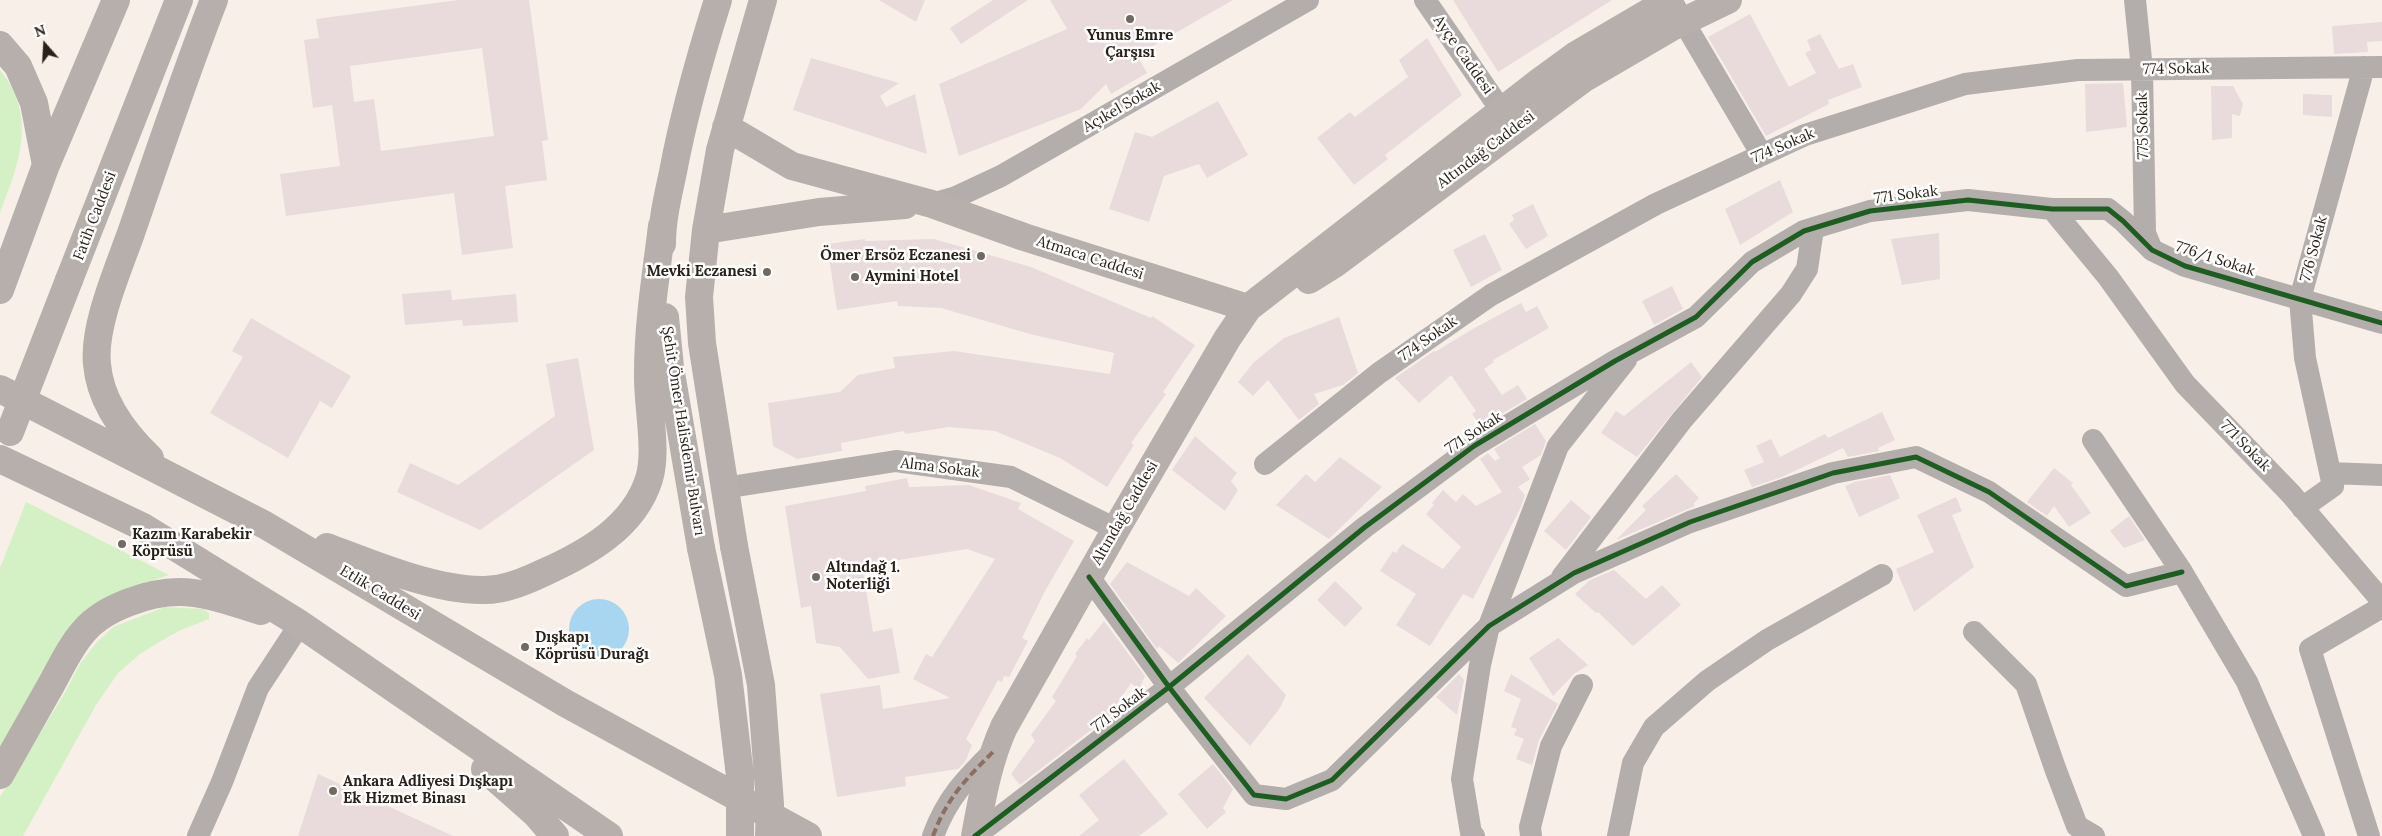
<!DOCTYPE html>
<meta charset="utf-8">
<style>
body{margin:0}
#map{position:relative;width:2382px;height:836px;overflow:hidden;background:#f8f0e8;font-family:Lora,serif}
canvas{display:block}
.north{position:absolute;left:20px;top:20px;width:50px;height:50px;-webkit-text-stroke:4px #fff;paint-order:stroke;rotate:341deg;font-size:14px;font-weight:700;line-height:20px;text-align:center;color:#2a2219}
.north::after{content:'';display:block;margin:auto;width:18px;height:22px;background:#2a2219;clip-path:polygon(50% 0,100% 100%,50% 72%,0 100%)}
</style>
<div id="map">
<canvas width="2382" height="836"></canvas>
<div class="north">N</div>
</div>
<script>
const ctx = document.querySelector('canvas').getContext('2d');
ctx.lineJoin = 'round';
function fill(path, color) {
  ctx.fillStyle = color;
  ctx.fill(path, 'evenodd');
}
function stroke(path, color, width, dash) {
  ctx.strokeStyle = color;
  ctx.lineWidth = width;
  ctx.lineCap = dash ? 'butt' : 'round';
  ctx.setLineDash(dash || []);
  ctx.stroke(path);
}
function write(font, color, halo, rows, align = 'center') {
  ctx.font = font + ' Lora,serif';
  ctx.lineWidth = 5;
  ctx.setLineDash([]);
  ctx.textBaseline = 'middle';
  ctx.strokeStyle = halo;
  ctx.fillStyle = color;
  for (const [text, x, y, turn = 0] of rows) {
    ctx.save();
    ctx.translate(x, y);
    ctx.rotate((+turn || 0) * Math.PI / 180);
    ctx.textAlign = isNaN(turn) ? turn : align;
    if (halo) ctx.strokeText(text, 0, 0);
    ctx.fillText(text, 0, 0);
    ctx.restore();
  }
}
const green = new Path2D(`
 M0,70C38,117 19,163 0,213Z
 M26,502L169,575L136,586L0,754V568Z
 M165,607L203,609L209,613V619L181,630L159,642L140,654L118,673L96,705L23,836H0V797L63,696L80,664L96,643L113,627Z`);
const water = new Path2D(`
 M569 629a30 30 0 1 1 60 0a30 30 0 1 1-60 0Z`);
const building = new Path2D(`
 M458,0H529L548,140L542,141L547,180L505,186L513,248L462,255L454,193L286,216L280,174L340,166L332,105L313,108L304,40L319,38L316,19ZM482,48L494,136L381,151L374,99L354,102L350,66Z
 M879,0H925L916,22Z
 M993,0H1028L961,44L950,28Z
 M1050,0H1233L1137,55L1147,73L1111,94L1106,84L1081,109L959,156L939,84L1067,29Z
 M1453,0H1612L1498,72Z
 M1750,14L1789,87L1816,73L1805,53L1811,50L1807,40L1820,34L1839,69L1853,64L1862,87L1828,100L1829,104L1766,136L1708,37Z
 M2382,22V41L2367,42L2368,52L2334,54L2332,26Z
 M1427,38L1462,95L1385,155L1388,159L1354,185L1317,138L1350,112L1355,117L1408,77L1399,60Z
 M811,58L899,83L880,96L886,107L915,94L927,154L793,110Z
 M2123,83L2127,127L2086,132L2085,84Z
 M2211,86H2233L2243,104L2240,116L2232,114V138L2212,140Z
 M2303,94L2332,95V117L2303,115Z
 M1218,101L1248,155L1207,178L1199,164L1164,176L1149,222L1109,209L1135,132L1152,137Z
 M1780,180L1793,212L1740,245L1725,209Z
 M1533,204L1548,236L1526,249L1509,224L1514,220L1512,215Z
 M1939,233L1940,279L1902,285L1891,239Z
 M1485,234L1502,270L1471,287L1453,250Z
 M865,239V241L934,239L1031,267L1151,318L1152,316L1195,345L1163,392L1166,394L1131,443L1134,445L1107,487L1060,458L995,431L949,427L905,434L904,431L841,443L842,451L797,459L773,446L768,403L840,392L858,375L895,368L893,357L954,351L1110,374L1114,353L1030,334L941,308L898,306L897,301L837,310L827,244Z
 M1672,286L1683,309L1654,325L1642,301Z
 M451,290L452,300L516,294L518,322L463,326L462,320L405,325L402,294Z
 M1521,303L1526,312L1537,306L1549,328L1493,360L1494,362L1484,369L1502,395L1518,385L1527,399L1481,426L1472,414L1476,411L1451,375L1419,403L1395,378L1434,351L1435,352L1471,330Z
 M1339,317L1358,373L1343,385L1314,394L1319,404L1299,420L1268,380L1253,396L1238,382L1254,362L1284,338Z
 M251,318L351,376L332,408L320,401L288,458L210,413L243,357L232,351Z
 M578,358L594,450L480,530L397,492L410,463L458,485L555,416L546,364Z
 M1691,362L1702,377L1637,457L1601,433L1616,411L1624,416Z
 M1882,412L1895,440L1878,448L1879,451L1848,457L1843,448L1782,477L1752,487L1744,470L1764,462L1756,446L1771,439L1780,457L1825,434L1828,438Z
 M1535,424L1546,441L1541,455L1522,467L1530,479L1518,487L1525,495L1520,509L1473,599L1463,594L1430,646L1396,625L1416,594L1380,571L1393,551L1396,553L1402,544L1443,569L1461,547L1426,514L1434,505L1432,503L1443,490L1456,502L1463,494L1476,506L1502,492L1480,459L1488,453L1495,461L1500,458L1494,449Z
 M1195,436L1237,473L1231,481L1238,490L1225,511L1172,470Z
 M1340,457L1382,487L1329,539L1276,505L1306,474L1315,482Z
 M2054,468L2073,483L2071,485L2091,513L2069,527L2054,506L2047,516L2027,502Z
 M1676,474L1699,498L1693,504L1695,506L1616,540L1646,510L1642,506Z
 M1890,475L1900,498L1859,517L1845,486L1855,482Z
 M907,478L909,487L969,485L1021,503L1018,509L1074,541L1045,591L1022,638L1028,641L1009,677L1004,676L1002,682L998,680L966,739L972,745L965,762L958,769L905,777L906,786L837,797L820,694L880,685L883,709L950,698L913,679L926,654L932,657L995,559L967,549L862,566L873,632L892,628L900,673L868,679L840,647L816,643L811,606L801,608L785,506L866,491L865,486Z
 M1956,497L1962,511L1952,515L1974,567L1914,612L1896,569L1934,552L1917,515Z
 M1571,500L1591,517L1566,550L1544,531Z
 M2129,516L2145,540L2124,548L2110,531Z
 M1127,562L1189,596L1196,588L1226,616L1178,663L1159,646L1157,649L1110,584Z
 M1614,570L1646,599L1662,585L1681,605L1633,646L1598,612L1596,613L1575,594L1590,580Z
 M1335,581L1363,608L1345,627L1317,600Z
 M1104,621L1145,676L1139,690L1131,683L1109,716L1020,785L1011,774L1035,741L1031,735L1056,701L1052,697L1077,656L1075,654L1087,638L1089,640Z
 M1558,638L1588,665L1574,674L1553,696L1529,658Z
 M1248,654L1286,695L1280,708L1250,746L1204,698Z
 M1459,674L1464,680L1457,715L1436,697Z
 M1511,674L1558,704L1539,740L1532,765L1516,759L1524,739L1514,735L1517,729L1511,727L1521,699L1504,691Z
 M1124,759L1168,814L1139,836H1079L1099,820L1079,795Z
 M1213,764L1233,789L1223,808L1226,812L1207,829L1178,794Z
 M318,774L453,836H298Z`);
const minor = new Path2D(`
 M1425,0L1501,110
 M2135,0L2142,69L2145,233L2152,250
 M1675,7L1762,155
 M932,204L956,197L1001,176L1308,0
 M2052,209L2108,277L2185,384L2291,494L2382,601
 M2093,440L2182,572L2247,682L2314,836
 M1265,464L1379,373L1491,295L1656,204L1805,135L1965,84L2078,70L2382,67
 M2330,473L2382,475
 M724,488L896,461L1011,477L1116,529
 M2302,508L2333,486L2305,358L2300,299L2364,67
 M1089,577L1169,687L1254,795L1286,799L1332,780L1489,626L1574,573L1690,522L1833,473L1916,457L1989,492L2126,586L2182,572
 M1562,577L1682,420L1791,294L1807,269L1813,229
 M1974,632L2026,684L2055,768L2077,826L2094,836
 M198,836L222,782L258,688L300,624
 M933,836C947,798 965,780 993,752
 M975,836L1169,687L1365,527L1474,446L1615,361L1696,317L1752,262L1804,231L1870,211L1968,200L2052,209H2108L2123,221L2152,250L2185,266L2382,323
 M1474,836L1471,833L1462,779L1480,665L1489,626L1558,446L1626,360
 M1531,836L1530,827L1551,746L1582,685
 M1618,836L1633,763L1654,727L1707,681L1767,640L1882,575
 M2369,836L2310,649L2382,607`);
const major = new Path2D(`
 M0,45L18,66L34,103L46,165
 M726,127L792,166L932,204L1024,237L1248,308
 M706,230L819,212L905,205
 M662,244C662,219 668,196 673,172C684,113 700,57 718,0
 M69,280L179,0
 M1309,280L1333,265L1583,79L1672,27L1728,0
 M0,290L46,165L116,0
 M665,317L670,367L701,548
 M0,389L265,525L565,703L808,836
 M150,458C124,433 100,402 97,364C93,326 118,270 131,233C158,155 184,77 214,0
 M0,459L143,527L300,624L609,836
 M734,546L702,343L699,297L706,230L720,150L763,0
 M327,547C372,564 436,591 484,590C505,590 526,581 545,572C587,553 634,527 649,479C658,451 647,404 648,373C648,324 656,275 662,226
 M485,769L536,814L555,836
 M0,775C17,745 34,715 51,685C61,667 71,645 85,630C105,607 150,592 179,592C207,592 234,603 261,611
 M975,836C982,799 988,762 1004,727L1116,529L1227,339L1248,308L1539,82L1576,55L1670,0`);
const majorBridge = new Path2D(`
 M10,432L69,280
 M734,546L761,685L770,804L769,836
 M701,548L728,675L740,776V836`);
const quiet = new Path2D(`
 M933,836C947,798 965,780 993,752`);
const cycleway = new Path2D(`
 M1089,577L1169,687L1254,795L1286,799L1332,780L1489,626L1574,573L1690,522L1833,473L1916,457L1989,492L2126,586L2182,572
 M975,836L1169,687L1365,527L1474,446L1615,361L1696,317L1752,262L1804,231L1870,211L1968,200L2052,209H2108L2123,221L2152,250L2185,266L2382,323`);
const markers = [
 [1130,19,5,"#726a61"],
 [981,256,5,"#726a61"],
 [767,272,5,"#726a61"],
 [855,277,5,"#726a61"],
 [122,544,5,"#726a61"],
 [816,577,5,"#726a61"],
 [525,647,5,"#726a61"],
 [333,791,5,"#726a61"]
];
const poiNames = [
 ["Yunus Emre",1130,36,"center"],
 ["Çarşısı",1130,53,"center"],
 ["Ömer Ersöz Eczanesi",971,256,"right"],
 ["Mevki Eczanesi",757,272,"right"],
 ["Aymini Hotel",865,277],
 ["Kazım Karabekir",132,535],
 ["Köprüsü",132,552],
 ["Altındağ 1.",826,568],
 ["Noterliği",826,585],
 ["Dışkapı",535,638],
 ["Köprüsü Durağı",535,655],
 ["Ankara Adliyesi Dışkapı",343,782],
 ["Ek Hizmet Binası",343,799]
];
const streetNames = [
 ["Ayçe Caddesi",1463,55,55],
 ["774 Sokak",2176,69,-1],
 ["Açıkel Sokak",1122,107,-30],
 ["775 Sokak",2143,126,-91],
 ["774 Sokak",1783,146,-23],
 ["Altındağ Caddesi",1486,150,-37],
 ["771 Sokak",1906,195,-7],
 ["Fatih Caddesi",95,216,-69],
 ["776 Sokak",2314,249,-75],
 ["Atmaca Caddesi",1090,258,18],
 ["776/1 Sokak",2215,259,18],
 ["774 Sokak",1428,339,-35],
 ["Şehit Ömer Halisdemir Bulvarı",683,431,81],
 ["771 Sokak",1474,433,-33],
 ["771 Sokak",2245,446,46],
 ["Alma Sokak",940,468,7],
 ["Altındağ Caddesi",1125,513,-60],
 ["Etlik Caddesi",380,593,31],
 ["771 Sokak",1119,710,-37]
];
fill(green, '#d4f0c5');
fill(water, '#a8d6f1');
fill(building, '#e9dadb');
stroke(minor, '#b3aeac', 22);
stroke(major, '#b7afac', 28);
stroke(majorBridge, '#b7afac', 28);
stroke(quiet, '#8d6e63', 4, [8, 4]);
stroke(cycleway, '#1b5e20', 5);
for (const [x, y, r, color] of markers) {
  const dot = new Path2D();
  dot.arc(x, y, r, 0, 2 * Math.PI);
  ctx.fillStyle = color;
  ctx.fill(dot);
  stroke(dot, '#fff', 2);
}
write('bold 15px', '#2a2219', '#fff', poiNames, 'left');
write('15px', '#2a2219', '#fff', streetNames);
</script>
